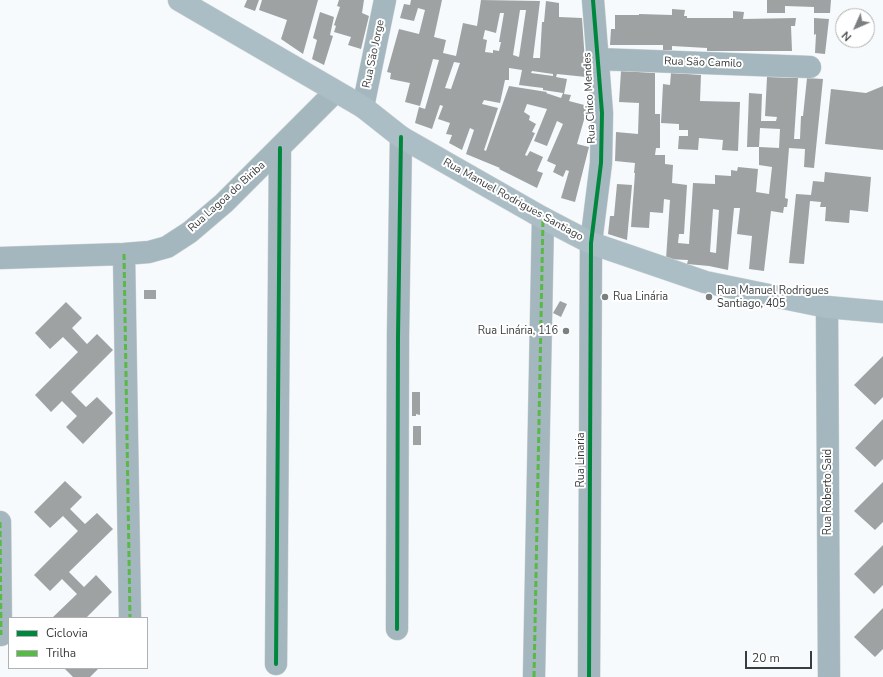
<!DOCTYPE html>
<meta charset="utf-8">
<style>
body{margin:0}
#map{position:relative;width:883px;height:677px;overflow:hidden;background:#f6fafc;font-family:"Nunito Sans",sans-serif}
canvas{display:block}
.legend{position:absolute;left:8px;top:617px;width:140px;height:52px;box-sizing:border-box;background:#fff;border:1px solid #b0b1b2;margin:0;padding:5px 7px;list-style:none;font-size:12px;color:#3a3d3e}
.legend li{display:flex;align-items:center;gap:8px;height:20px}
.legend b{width:20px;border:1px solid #b0b1b2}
.north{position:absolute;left:835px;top:8px;width:40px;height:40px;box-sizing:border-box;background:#fff;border:1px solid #b0b1b2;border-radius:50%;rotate:225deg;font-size:11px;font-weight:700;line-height:16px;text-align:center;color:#3a3d3e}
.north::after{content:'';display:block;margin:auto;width:14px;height:18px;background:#7c7f80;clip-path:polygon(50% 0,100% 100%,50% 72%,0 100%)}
.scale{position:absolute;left:745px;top:651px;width:67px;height:18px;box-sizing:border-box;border:2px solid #3a3d3e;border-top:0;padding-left:5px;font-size:12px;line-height:14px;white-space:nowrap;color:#3a3d3e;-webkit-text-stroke:3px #fff;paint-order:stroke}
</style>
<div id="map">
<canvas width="883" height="677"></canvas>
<ul class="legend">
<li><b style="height:5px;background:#00873e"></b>Ciclovia</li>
<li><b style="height:5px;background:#58b947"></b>Trilha</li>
</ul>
<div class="north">N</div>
<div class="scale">20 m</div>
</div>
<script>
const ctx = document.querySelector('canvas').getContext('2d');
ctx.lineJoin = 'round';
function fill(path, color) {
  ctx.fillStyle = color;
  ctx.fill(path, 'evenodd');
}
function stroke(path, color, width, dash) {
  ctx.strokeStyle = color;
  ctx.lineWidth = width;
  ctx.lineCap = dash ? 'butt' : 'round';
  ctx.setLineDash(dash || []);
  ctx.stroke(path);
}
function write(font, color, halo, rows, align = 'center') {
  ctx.font = font + ' "Nunito Sans",sans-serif';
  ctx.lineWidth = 4;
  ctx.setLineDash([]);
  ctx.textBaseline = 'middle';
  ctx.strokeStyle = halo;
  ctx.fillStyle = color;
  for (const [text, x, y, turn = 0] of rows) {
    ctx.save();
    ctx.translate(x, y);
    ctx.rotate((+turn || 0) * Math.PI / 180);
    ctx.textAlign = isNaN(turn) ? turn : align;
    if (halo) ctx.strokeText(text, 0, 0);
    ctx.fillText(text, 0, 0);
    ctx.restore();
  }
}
const building = new Path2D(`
 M247,0H259L255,11L244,7Z
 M262,0H318L303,54L281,39L287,20L259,10Z
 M339,0H364L362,13L369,16L361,49L348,45L351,37L334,32L336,26L334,25L340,7L337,6Z
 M411,0H442L434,37L446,40L443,53L456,56L463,23L477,26L481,0L540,1L533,58H540L542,22H544L546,1L559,3V17L582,18L586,77L557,74L556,77L567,79L564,94L571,95L569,101L588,106L577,144L589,147L575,202L561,198L569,171L566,170L563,177L553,172L556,165L547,161L563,124L557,121L547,146L534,141L547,109L527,104L524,112L530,116L529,120L536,124L532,132L535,133L525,155L527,156L530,151L543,157L537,171L543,173L537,188L499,169L500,168L466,154L474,130L470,128L462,150L449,143L452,135L446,134L450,123L438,119L443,106L440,105L432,129L415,123L419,107L425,109L439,60L433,59L420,106L405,102L410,83L390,79L391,73L387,72L399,29L419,34L425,10L418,8L414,21L400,18L404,4L410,5ZM520,10H526L519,57L513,55ZM500,13H504L499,42H501L499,51L493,50V53L485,52L487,40L483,39L485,30L496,33ZM454,62L460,63L451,89L445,88ZM509,68L522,70L519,85L543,88V90L563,93L561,98L546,93L547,92L509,86L486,151L484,150L498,108L482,104L484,100L500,103L505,80H509ZM532,71L553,74V76L531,73Z
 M767,0H831L830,13H814V7L785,6V13H767Z
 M672,9L685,10L684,16H687V18H733V11L744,12L743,19L796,18L795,26H791L792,51H707V48L672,46V50H663V45H610L611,29H615V15H639V14L672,15Z
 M320,12L334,17L330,35L333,36L324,65L312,59L317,40L313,38Z
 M814,18L829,19L825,54L815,53L816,34L814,35Z
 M621,71L655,73V114H660V148H656L655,155H665V164L673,165L672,183L687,185L684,234H679L678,243L689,244L693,183L715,184V175L731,176V170L737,171L738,167L758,169L756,192L769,194L772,167L759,165V147H747L749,93L762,94L761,121H776L777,117L765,116L767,77L798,78L794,139H800L801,116H803L807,78L823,79L814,168L804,167L805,149L789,148L785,198L788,199L787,207H784L783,213L771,211L764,271L749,269L752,236L737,234L740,208H734L728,270L709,266L687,264L688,260L666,259L670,200L664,199L663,213L650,212L649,228L631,227L635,173H634L635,163L615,161L616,132L638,134L639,103L619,102ZM760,128L780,129L779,148L759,147ZM713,209L719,210L716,253L710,252Z
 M671,73L701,75L700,101L740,102L738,151L722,150L723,140L699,138L698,150L678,149L679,136H688V130H679V124L661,123L663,84L670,85Z
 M883,86V150L825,144L831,89L866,93Z
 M825,172L871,177L868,212L850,210L849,223L825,221L826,207H820L821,202L810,201L804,264L789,263L796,194L811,195L813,181L824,182Z
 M617,184L632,185L627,240L608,234L610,216H614Z
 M144,290H156V299H144Z
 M560,301L567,304L561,317L553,313Z
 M66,302L82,318L72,328L87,344L97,334L113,350L71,392L86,407L97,397L113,413L83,444L66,427L77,416L62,401L51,412L35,395L78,352L63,337L50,349L35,333Z
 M883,356V397L875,405L854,385Z
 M412,392H420V415L416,414V416H412Z
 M883,419V459L875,467L855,448Z
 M413,426H421V445H413Z
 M65,481L82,497L70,509L85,524L97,513L113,529L69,572L84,587L96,575L112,592L86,618H52L77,594L62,579L50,591L34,575L78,531L63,516L50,528L34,512Z
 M883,482V522L875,530L854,511Z
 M883,545V585L874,594L854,574Z
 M883,608V649L875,657L854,637Z
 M66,668H99L90,677H73L65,669Z`);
const minor = new Path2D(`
 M597,59L810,67
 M363,107L385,0
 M124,254L130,618
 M0,258L124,254L149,252L167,247L190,232L224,203L335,92
 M827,307L829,677
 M0,522L1,635
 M397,629L398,336L401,137
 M276,664L280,148
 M534,677L543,218
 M589,677L591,243L601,163L602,113L593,0`);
const secondary = new Path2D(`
 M179,0L363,107L401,137L543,218L591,243L705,282L827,307L883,312`);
const quiet = new Path2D(`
 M124,254L130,618
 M0,522L1,635
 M534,677L543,218`);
const cycleway = new Path2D(`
 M397,629L398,336L401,137
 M276,664L280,148
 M589,677L591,243L601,163L602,113L593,0`);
const markers = [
 [605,297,4,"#7c7f80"],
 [709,297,4,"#7c7f80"],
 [566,331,4,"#7c7f80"]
];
const streetNames = [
 ["Rua São Jorge",374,54,-78],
 ["Rua São Camilo",703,63,2],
 ["Rua Chico Mendes",590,98,-93],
 ["Rua Lagoa do Biriba",227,197,-42],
 ["Rua Manuel Rodrigues Santiago",513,200,29],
 ["Rua Linaria",581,460,-90],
 ["Rua Roberto Said",828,492,-90]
];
const poiNames = [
 ["Rua Manuel Rodrigues",717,291],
 ["Santiago, 405",717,304],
 ["Rua Linária",613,297],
 ["Rua Linária, 116",558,331,"right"]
];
fill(building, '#9fa2a3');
stroke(minor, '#d1d4d5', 23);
stroke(secondary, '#d1d4d5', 23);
stroke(minor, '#a4b6be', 22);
stroke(secondary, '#abbec5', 22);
stroke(quiet, '#58b947', 3, [6, 3]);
stroke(cycleway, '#00873e', 4);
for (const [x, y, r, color] of markers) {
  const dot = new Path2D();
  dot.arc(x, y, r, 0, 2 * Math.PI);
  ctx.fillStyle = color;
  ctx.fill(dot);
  stroke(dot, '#fff', 1.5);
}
write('11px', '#3a3d3e', '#fff', streetNames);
write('11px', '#3a3d3e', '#fff', poiNames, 'left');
</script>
